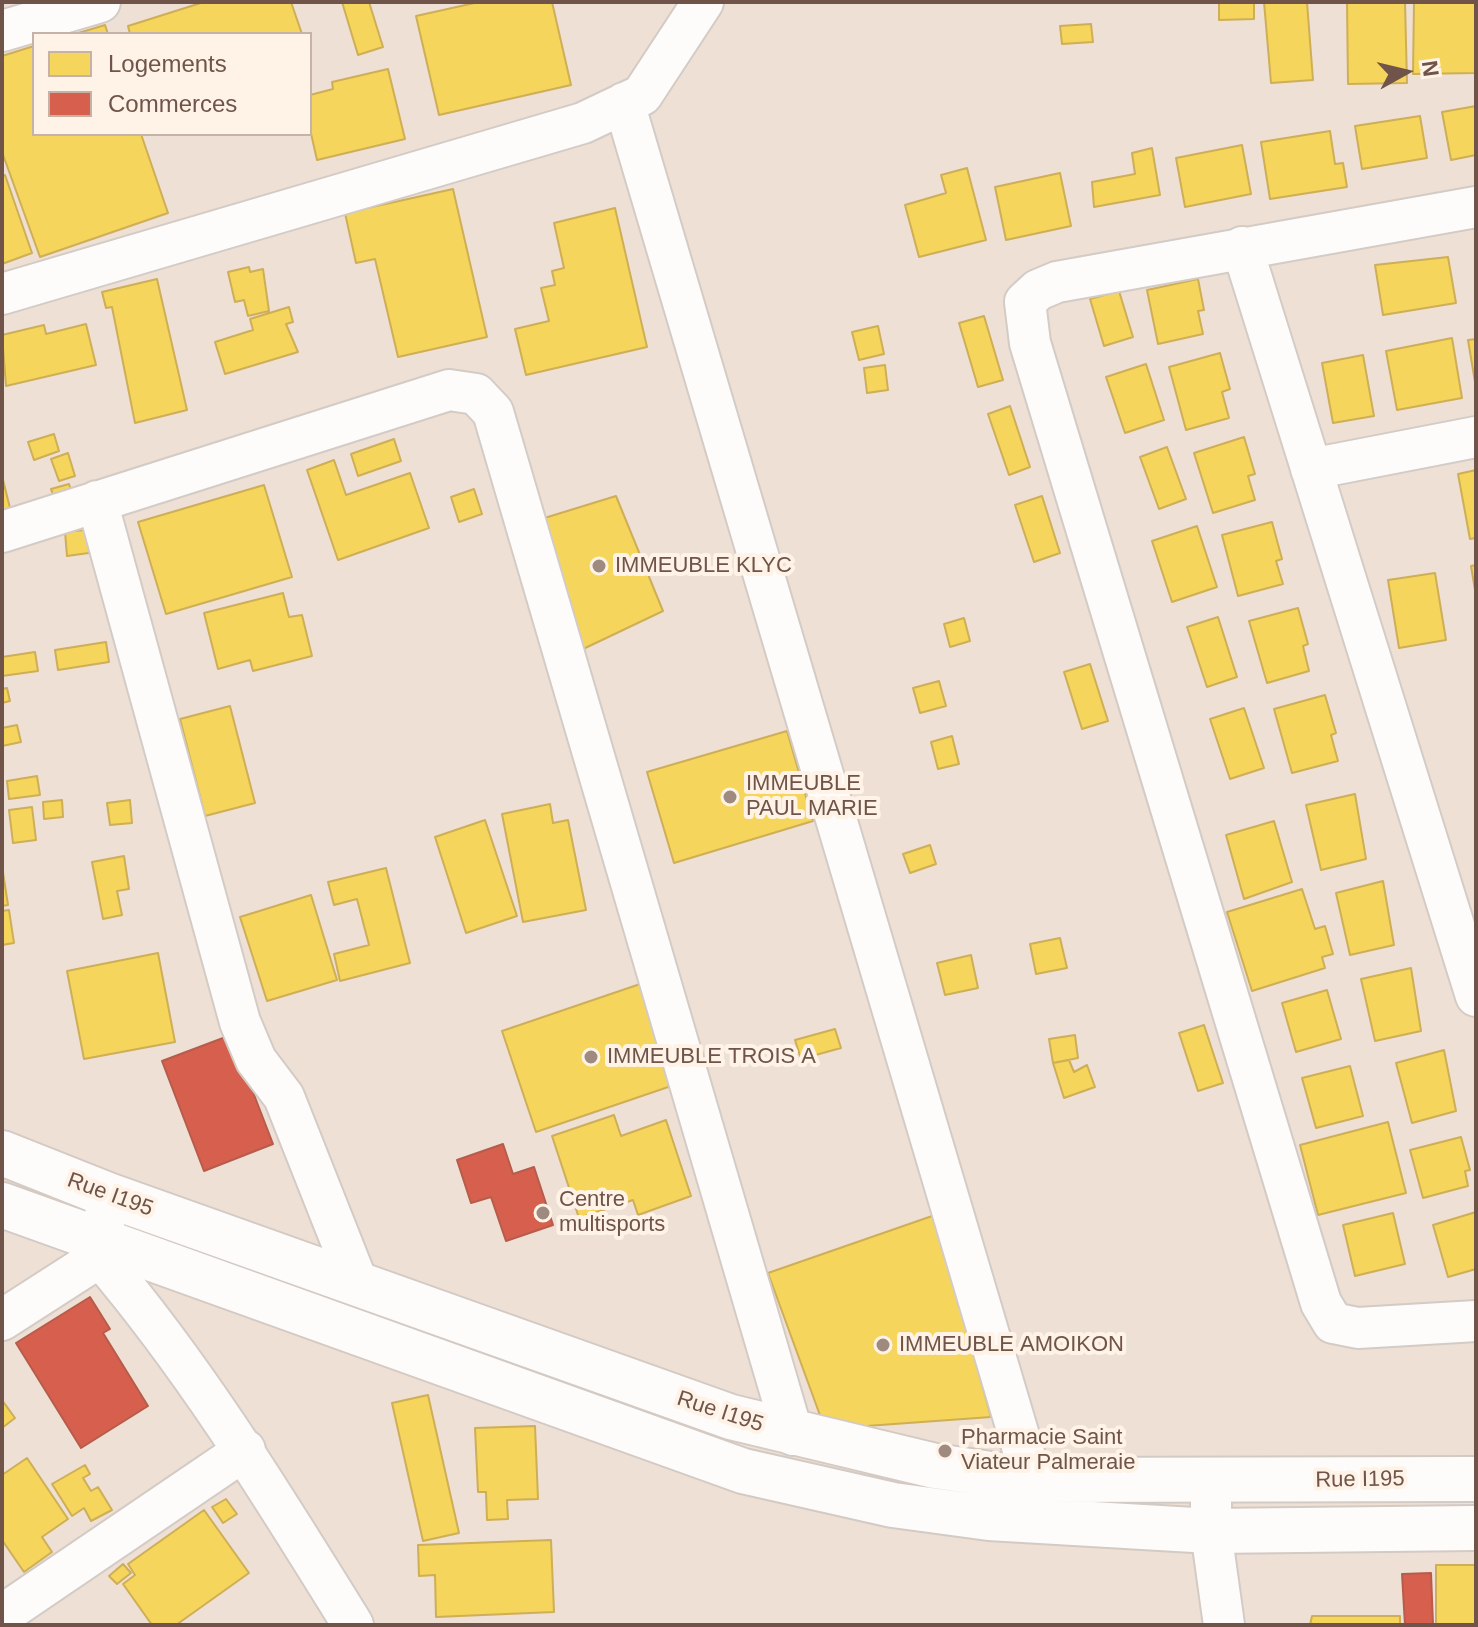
<!DOCTYPE html>
<style>
body{margin:0}
#map{position:relative;width:1478px;height:1627px;overflow:hidden;background:#f5eee7;font-family:Helvetica,sans-serif}
canvas{display:block}
.frame{position:absolute;inset:0;border:4px solid #705449;pointer-events:none}
.legend{position:absolute;left:32px;top:32px;width:280px;height:104px;box-sizing:border-box;background:#fef3e6;border:2px solid #c5b3a7;margin:0;padding:10px 14px;list-style:none;font-size:24px;color:#705449}
.legend li{display:flex;align-items:center;gap:16px;height:40px}
.legend b{width:40px;border:2px solid #c5b3a7}
.north{position:absolute;left:1366px;top:32px;width:80px;height:80px;-webkit-text-stroke:6px #fef3e6;paint-order:stroke;rotate:82deg;font-size:22px;font-weight:700;line-height:32px;text-align:center;color:#705449}
.north::after{content:'';display:block;margin:auto;width:28px;height:36px;background:#705449;clip-path:polygon(50% 0,100% 100%,50% 72%,0 100%)}
</style>
<div id="map">
<canvas width="1478" height="1627"></canvas>
<div class="frame"></div>
<ul class="legend">
<li><b style="height:22px;background:#f6d55c"></b>Logements</li>
<li><b style="height:22px;background:#d6604d"></b>Commerces</li>
</ul>
<div class="north">N</div>
</div>
<script>
const ctx = document.querySelector('canvas').getContext('2d');
ctx.lineJoin = 'round';
function fill(path, color) {
  ctx.fillStyle = color;
  ctx.fill(path, 'evenodd');
}
function stroke(path, color, width, dash) {
  ctx.strokeStyle = color;
  ctx.lineWidth = width;
  ctx.lineCap = dash ? 'butt' : 'round';
  ctx.setLineDash(dash || []);
  ctx.stroke(path);
}
function write(font, color, halo, rows, align = 'center') {
  ctx.font = font + ' Helvetica,sans-serif';
  ctx.lineWidth = 8;
  ctx.setLineDash([]);
  ctx.textBaseline = 'middle';
  ctx.strokeStyle = halo;
  ctx.fillStyle = color;
  for (const [text, x, y, turn = 0] of rows) {
    ctx.save();
    ctx.translate(x, y);
    ctx.rotate((+turn || 0) * Math.PI / 180);
    ctx.textAlign = isNaN(turn) ? turn : align;
    if (halo) ctx.strokeText(text, 0, 0);
    ctx.fillText(text, 0, 0);
    ctx.restore();
  }
}
const residential = new Path2D(`
 M2,2H1476V1625H2ZM34,34H310V134H34Z`);
const homes = new Path2D(`
 M204,2H291L302,34H130L128,26Z
 M342,2H369L383,47L358,55Z
 M479,2H552L571,85L439,115L416,16Z
 M1219,2H1254V19L1219,20Z
 M1264,2H1307L1313,80L1271,83Z
 M1347,2H1405L1407,83L1348,84Z
 M1414,2H1476V73L1413,74Z
 M1091,24L1093,42L1062,44L1060,26Z
 M105,25L108,34H75Z
 M34,46V134H141L168,213L40,257L2,152V56Z
 M388,69L405,139L317,160L310,129V95L333,89L332,82Z
 M1476,106V155L1451,160L1442,112Z
 M1420,116L1427,158L1362,169L1355,126Z
 M1330,131L1335,164L1343,163L1347,187L1270,199L1261,142Z
 M1242,145L1251,194L1185,207L1176,158Z
 M1152,148L1160,195L1094,207L1092,182L1135,174L1132,153Z
 M967,168L986,240L919,257L905,205L946,193L941,175Z
 M1060,173L1071,226L1006,240L995,187Z
 M5,175L32,253L2,264V176Z
 M453,189L487,337L398,357L375,259L356,263L345,213Z
 M615,208L647,347L526,375L515,329L549,321L541,288L555,285L552,271L564,268L554,223Z
 M1448,257L1456,303L1383,315L1375,265Z
 M249,267L250,272L263,269L269,311L248,316L244,300L235,302L228,272Z
 M157,279L187,410L135,423L112,307L106,308L102,292Z
 M1198,279L1204,310L1198,311L1203,334L1158,344L1147,290Z
 M1119,291L1133,337L1104,346L1090,299Z
 M289,307L293,322L286,324L298,352L225,374L215,342L253,330L250,319Z
 M984,316L1003,380L978,387L959,323Z
 M86,324L96,365L6,386L2,335L44,325L46,334Z
 M878,326L884,354L859,360L852,332Z
 M1452,338L1462,398L1397,410L1386,351Z
 M1476,339V382H1475L1468,340Z
 M1220,353L1230,389L1222,392L1229,418L1186,430L1169,367Z
 M1363,355L1374,416L1333,423L1322,363Z
 M1146,364L1164,420L1125,433L1106,377Z
 M885,365L888,390L867,393L864,368Z
 M1010,406L1030,467L1009,475L988,414Z
 M54,434L59,451L34,460L28,442Z
 M1244,437L1255,474L1248,476L1255,500L1213,513L1194,453Z
 M394,439L401,461L358,476L351,454Z
 M1167,447L1186,499L1159,509L1140,457Z
 M68,453L75,476L59,481L51,459Z
 M334,460L346,495L410,473L429,528L338,560L307,470Z
 M1476,470V538L1470,539L1458,474Z
 M2,476L10,508L2,510Z
 M69,484L74,499L57,506L51,489Z
 M264,485L292,577L166,614L138,522Z
 M474,489L482,514L459,522L451,497Z
 M616,496L663,611L581,650L538,520Z
 M1042,496L1060,553L1034,562L1015,505Z
 M1272,522L1282,559L1276,561L1283,584L1238,596L1222,535Z
 M1197,526L1217,587L1172,602L1152,541Z
 M94,529L96,552L67,556L65,532Z
 M1476,565V596L1471,566Z
 M1435,573L1446,640L1399,648L1388,580Z
 M283,593L289,617L302,615L312,656L253,671L250,660L218,669L204,613Z
 M1298,608L1308,644L1303,646L1309,671L1267,683L1249,621Z
 M1218,617L1237,677L1207,687L1187,627Z
 M964,618L970,641L950,647L944,624Z
 M106,642L109,662L58,670L55,650Z
 M35,652L38,671L2,676V657Z
 M1090,664L1108,721L1082,729L1064,672Z
 M939,681L946,706L920,713L913,688Z
 M7,688L10,701L2,703V689Z
 M1325,695L1336,733L1331,735L1338,761L1292,773L1274,709Z
 M230,706L255,803L205,816L180,719Z
 M1244,708L1264,768L1230,779L1210,719Z
 M17,725L21,742L2,746V728Z
 M787,731L813,821L674,863L647,772Z
 M952,736L959,764L938,769L931,742Z
 M37,776L40,795L9,799L7,781Z
 M1355,794L1366,859L1321,870L1306,805Z
 M62,800L63,817L44,819L43,802Z
 M130,800L132,823L110,825L107,803Z
 M550,804L553,823L568,820L586,910L523,922L502,814Z
 M32,807L36,840L13,843L9,810Z
 M485,820L517,916L466,933L435,837Z
 M1274,821L1292,882L1244,899L1226,835Z
 M930,845L936,864L910,873L903,854Z
 M124,856L129,889L117,891L122,915L103,919L92,862Z
 M2,866L8,905L2,906Z
 M386,868L410,963L340,981L334,954L369,945L357,899L334,905L328,882Z
 M1383,881L1394,945L1350,955L1336,893Z
 M1302,889L1315,929L1325,926L1333,954L1322,957L1325,968L1252,991L1227,912Z
 M311,895L337,980L267,1001L240,917Z
 M9,910L14,943L2,945V911Z
 M1060,938L1067,968L1036,974L1030,944Z
 M158,953L175,1042L84,1059L67,971Z
 M971,955L978,988L945,995L937,963Z
 M1411,968L1421,1031L1375,1041L1361,979Z
 M646,982L680,1083L536,1132L502,1031Z
 M1327,990L1341,1039L1296,1052L1282,1003Z
 M1204,1025L1223,1083L1198,1091L1179,1033Z
 M835,1029L841,1048L801,1059L795,1040Z
 M1075,1035L1078,1058L1053,1063L1049,1039Z
 M1444,1050L1456,1111L1412,1123L1396,1063Z
 M1069,1060L1074,1072L1087,1065L1095,1087L1064,1098L1053,1063Z
 M1350,1066L1363,1116L1316,1128L1302,1078Z
 M614,1115L621,1136L666,1120L691,1196L638,1215L633,1200L579,1218L552,1136Z
 M1388,1122L1406,1193L1318,1215L1300,1145Z
 M1461,1137L1470,1170L1465,1171L1468,1186L1423,1198L1410,1150Z
 M1476,1212V1269L1448,1277L1433,1225Z
 M1393,1213L1405,1264L1355,1276L1343,1225Z
 M935,1215L991,1417L825,1429L768,1273Z
 M428,1395L459,1533L423,1541L392,1403Z
 M2,1400L15,1418L2,1428Z
 M535,1426L538,1499L507,1500L508,1519L487,1520L486,1492H478L475,1428Z
 M27,1458L68,1519L42,1537L52,1552L24,1572L2,1540V1475Z
 M85,1465L90,1474L83,1478L91,1491L98,1487L112,1510L91,1521L84,1508L72,1516L52,1484Z
 M226,1499L237,1514L223,1523L212,1507Z
 M204,1510L249,1573L176,1625H152L123,1584L135,1575L128,1564Z
 M551,1540L554,1612L436,1617L435,1575L419,1576L418,1545Z
 M123,1564L131,1573L117,1584L109,1576Z
 M1436,1565H1476V1625H1436Z
 M1312,1616H1400V1625H1310Z`);
const shops = new Path2D(`
 M231,1035L273,1144L204,1171L162,1061Z
 M503,1144L513,1174L534,1167L553,1225L506,1241L491,1197L471,1203L457,1160Z
 M90,1297L110,1329L103,1333L148,1406L81,1448L16,1343Z
 M1431,1573L1433,1625H1405L1402,1574Z`);
const minor = new Path2D(`
 M2,31L100,2
 M624,103L1032,1480
 M1476,207L1057,282L1038,290L1025,302L1030,343L1321,1303L1333,1323L1358,1328L1476,1321
 M1242,247L1476,996
 M2,294L583,123L642,95L703,2
 M1311,469L1476,437
 M97,501L240,1022L256,1060L284,1097L358,1284
 M2,532L449,390L476,394L493,412L793,1435
 M105,1215L100,1257C197,1371 274,1498 353,1625
 M2,1320L100,1257
 M1211,1481V1531L1224,1625
 M2,1615L245,1450`);
const secondary = new Path2D(`
 M2,1153L108,1195L731,1417L935,1466L1032,1480L1476,1479
 M2,1205L743,1471L893,1505L989,1518L1211,1531L1476,1528`);
const markers = [
 [599,566,8,"#9f8a80"],
 [730,797,8,"#9f8a80"],
 [591,1057,8,"#9f8a80"],
 [543,1213,8,"#9f8a80"],
 [883,1345,8,"#9f8a80"],
 [945,1451,8,"#9f8a80"]
];
const poiNames = [
 ["IMMEUBLE KLYC",615,566],
 ["IMMEUBLE",746,784],
 ["PAUL MARIE",746,809],
 ["IMMEUBLE TROIS A",607,1057],
 ["Centre",559,1200],
 ["multisports",559,1225],
 ["IMMEUBLE AMOIKON",899,1345],
 ["Pharmacie Saint",961,1438],
 ["Viateur Palmeraie",961,1463]
];
const streetNames = [
 ["Rue I195",110,1195,20],
 ["Rue I195",720,1412,18],
 ["Rue I195",1360,1480,-1]
];
fill(residential, '#eee0d4');
fill(homes, '#f6d55c');
stroke(homes, '#ceae56', 2);
fill(shops, '#d6604d');
stroke(shops, '#b75c4c', 2);
stroke(minor, '#d3cbc5', 44);
stroke(secondary, '#d4cac4', 48);
stroke(minor, '#fefcfb', 40);
stroke(secondary, '#fefcfb', 44);
for (const [x, y, r, color] of markers) {
  const dot = new Path2D();
  dot.arc(x, y, r, 0, 2 * Math.PI);
  ctx.fillStyle = color;
  ctx.fill(dot);
  stroke(dot, '#fef3e6', 3);
}
write('22px', '#705449', '#fef3e6', poiNames, 'left');
write('22px', '#705449', '#fef3e6', streetNames);
</script>
